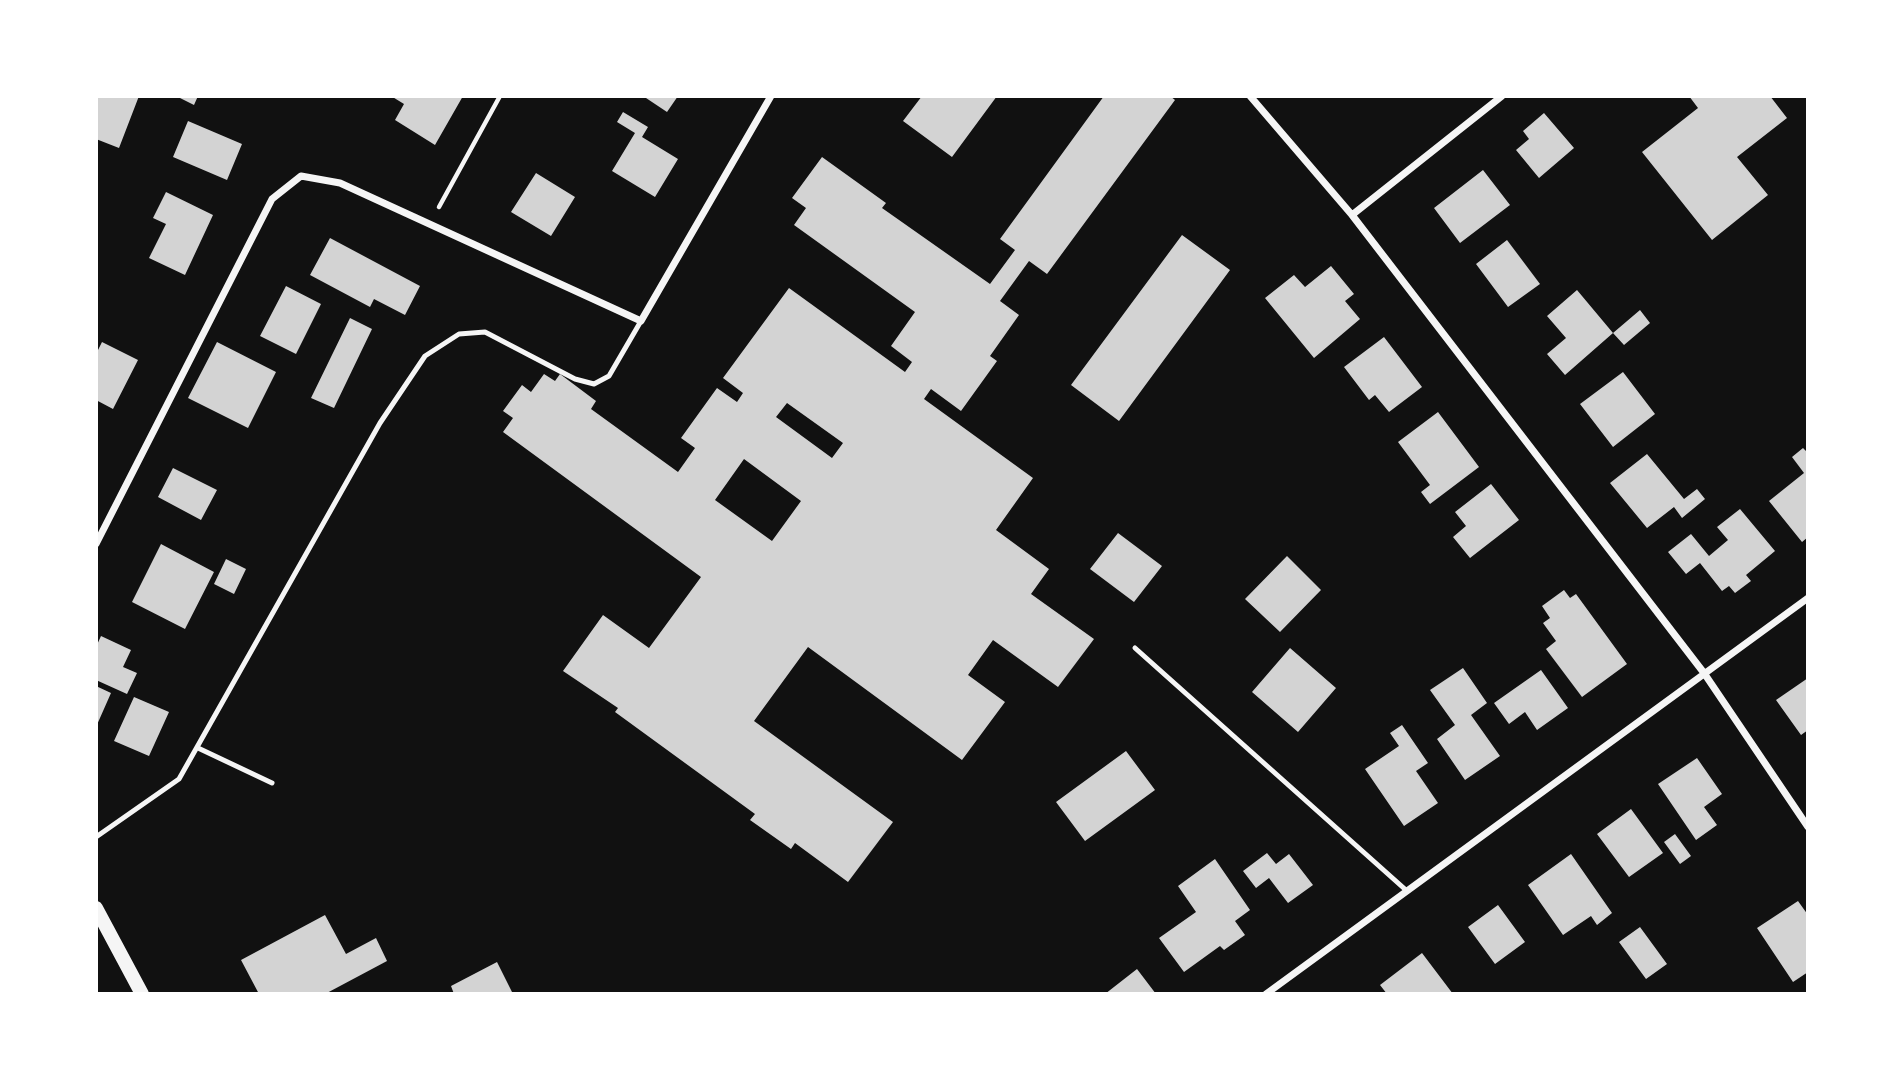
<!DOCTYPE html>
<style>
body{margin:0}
#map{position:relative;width:1904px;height:1090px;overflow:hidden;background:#111;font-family:Literata,serif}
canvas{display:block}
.frame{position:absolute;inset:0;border:98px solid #fff;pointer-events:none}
</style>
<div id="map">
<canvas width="1904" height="1090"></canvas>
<div class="frame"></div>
</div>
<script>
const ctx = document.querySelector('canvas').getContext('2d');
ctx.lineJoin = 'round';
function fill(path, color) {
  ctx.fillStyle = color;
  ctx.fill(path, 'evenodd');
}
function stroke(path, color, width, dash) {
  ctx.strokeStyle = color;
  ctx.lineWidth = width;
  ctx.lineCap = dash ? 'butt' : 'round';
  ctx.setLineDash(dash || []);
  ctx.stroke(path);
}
const building = new Path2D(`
 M96,96H139L119,148L96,139Z
 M176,96H198L194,105Z
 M391,96H463L435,145L395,120L404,104Z
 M643,96H678L667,112Z
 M922,96H997L952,157L903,121Z
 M1104,96H1170L1175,100L1047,274L1029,261L1000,301L1019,315L990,356L997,361L961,411L931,389L924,399L1033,478L996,530L1049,569L1031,594L1094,639L1058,687L993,640L968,675L1005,702L962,760L808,647L754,721L893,822L848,882L795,843L791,849L750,820L755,814L615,712L618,708L563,671L603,615L649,648L701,577L503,432L513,418L503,411L522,385L531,392L544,374L555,381L560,374L596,401L591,409L678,472L695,448L681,438L717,388L737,402L743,393L723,378L789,288L905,372L912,362L891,346L915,312L794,225L806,208L792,198L822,157L886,203L882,208L990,284L1015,250L1000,239ZM787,403L843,443L832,458L776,417ZM744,459L801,501L772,541L715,500Z
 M1689,96H1770L1787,118L1737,157L1768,195L1712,240L1642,152L1698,108Z
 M623,112L648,127L642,137L678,159L655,197L612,171L635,133L617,122Z
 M1544,113L1574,148L1539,178L1516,150L1529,139L1523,131Z
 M188,121L242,144L227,180L173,157Z
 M1483,170L1510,205L1460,243L1434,208Z
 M536,173L575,197L551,236L511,212Z
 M166,192L213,215L185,275L149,258L166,224L153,218Z
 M1182,235L1230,270L1119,421L1071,385Z
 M330,238L420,286L405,315L374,299L370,307L310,275Z
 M1507,240L1540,284L1508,307L1476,264Z
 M1331,266L1354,294L1345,301L1360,319L1314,358L1265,298L1294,275L1305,287Z
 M286,286L321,304L296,354L260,336Z
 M1577,290L1613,333L1565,375L1547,354L1566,338L1547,316Z
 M1640,310L1650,323L1624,345L1613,333Z
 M350,318L372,329L334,408L311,398Z
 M1384,337L1422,387L1389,412L1375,395L1369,400L1344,367Z
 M102,342L138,360L113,409L96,400V354Z
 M217,342L276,372L248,428L188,398Z
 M1623,372L1655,414L1613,447L1580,404Z
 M1438,412L1479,467L1430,504L1421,492L1430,485L1398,442Z
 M1803,448L1808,453V537L1802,542L1769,501L1804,473L1792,457Z
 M1647,454L1684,499L1697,489L1705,499L1682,518L1674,507L1647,528L1610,483Z
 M173,468L217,490L201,520L158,497Z
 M1491,484L1519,520L1470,558L1453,537L1466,526L1455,512Z
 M1740,509L1775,551L1746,575L1751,581L1735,593L1729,586L1722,591L1700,563L1686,574L1668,552L1691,534L1709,556L1728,540L1717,527Z
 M1118,533L1162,566L1134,602L1090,569Z
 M161,544L214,572L185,629L132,602Z
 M1287,556L1321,590L1280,632L1245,599Z
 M226,559L246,569L234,594L214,584Z
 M1564,590L1570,598L1576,594L1627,664L1582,697L1546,649L1556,641L1543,623L1550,618L1542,606Z
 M101,636L131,650L123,667L137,673L127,694L96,680V647Z
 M1290,648L1336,688L1298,732L1252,692Z
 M1463,668L1487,703L1471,715L1500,756L1465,780L1437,739L1455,725L1430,690Z
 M1541,670L1568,708L1537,730L1525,712L1509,724L1494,703Z
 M1808,678V730L1801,735L1776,700Z
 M96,686L111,693L96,727Z
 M134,697L169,712L149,756L114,741Z
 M1402,725L1428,763L1416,771L1438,803L1404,826L1365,769L1399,746L1390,733Z
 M1126,751L1155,790L1085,841L1056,802Z
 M1697,758L1722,794L1704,807L1717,825L1696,840L1658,784Z
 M1631,809L1663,853L1629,877L1597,834Z
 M1675,834L1691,856L1680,864L1664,842Z
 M1267,853L1276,864L1289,854L1313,885L1288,903L1269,878L1256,888L1243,871Z
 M1571,854L1612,913L1597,925L1591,916L1563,935L1528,885Z
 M1215,859L1250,910L1235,921L1245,935L1224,950L1220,946L1184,972L1159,938L1196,912L1178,886Z
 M1798,901L1808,915V972L1793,982L1757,928Z
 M1498,905L1525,942L1495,964L1468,927Z
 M325,915L346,954L376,938L387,961L325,994H259L241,960Z
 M1640,927L1667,964L1646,979L1619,942Z
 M1422,953L1453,994H1387L1380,985Z
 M497,962L513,994H454L451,986Z
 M1137,969L1156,994H1105Z`);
const path = new Path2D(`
 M439,207L500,96`);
const service = new Path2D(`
 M1135,648L1407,891
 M198,748L272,783
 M96,837L179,779L380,423L425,356L459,334L485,332L575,379L594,384L609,376L641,321`);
const minor = new Path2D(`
 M1250,96L1352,215L1704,673L1808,827
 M1352,215L1502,96
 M96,544L272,199L301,176L340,183L641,321L771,96
 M1266,994L1808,598`);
const secondary = new Path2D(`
 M96,908L142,994`);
fill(building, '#d3d3d3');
stroke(path, '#f5f5f5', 4.5);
stroke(service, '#f5f5f5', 5);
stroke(minor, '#f5f5f5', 7);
stroke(secondary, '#f5f5f5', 14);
</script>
